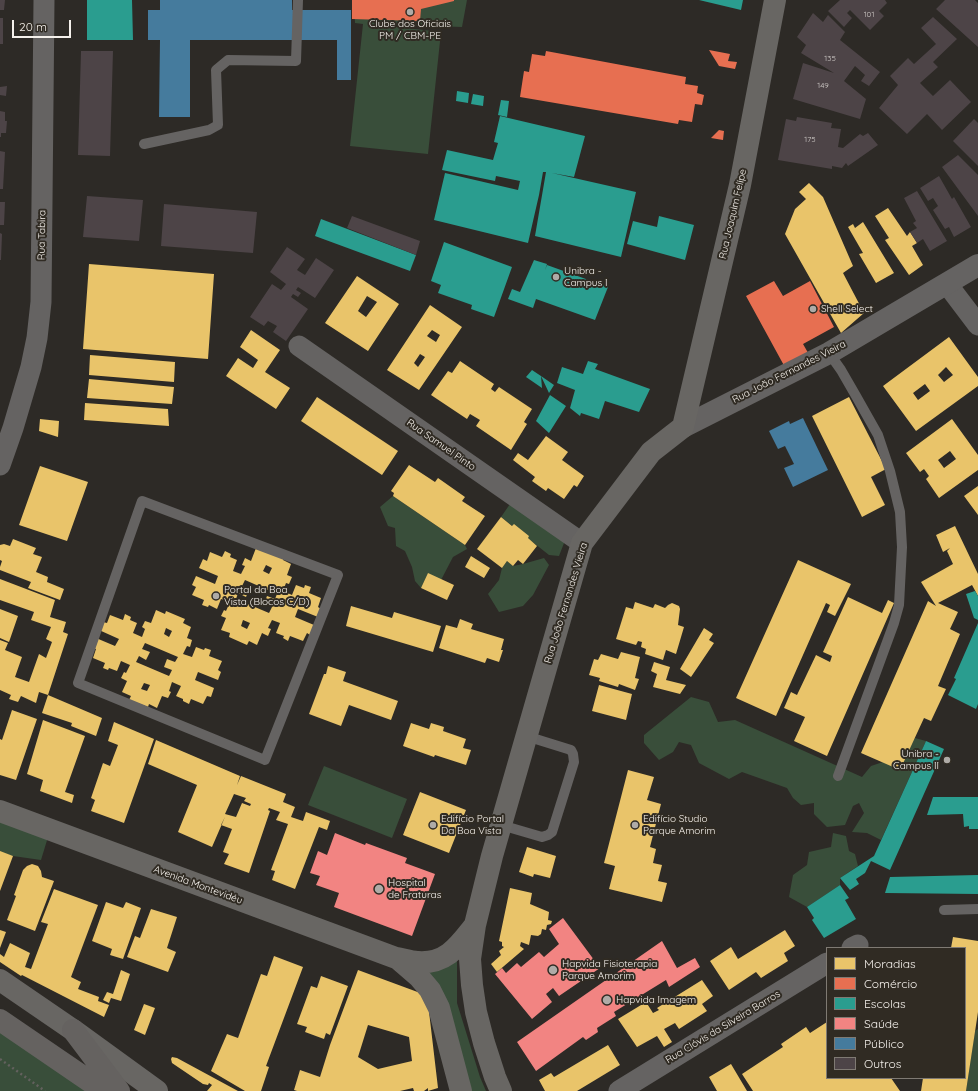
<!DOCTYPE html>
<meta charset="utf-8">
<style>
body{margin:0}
#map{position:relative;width:978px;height:1091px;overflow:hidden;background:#2d2a26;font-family:Quicksand,sans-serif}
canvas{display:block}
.legend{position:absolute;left:826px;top:947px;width:140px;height:132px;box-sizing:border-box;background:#302b23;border:1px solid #7f7a73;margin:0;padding:5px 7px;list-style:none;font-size:12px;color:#f5f1ec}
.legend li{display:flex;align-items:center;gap:8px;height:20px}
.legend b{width:20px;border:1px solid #7f7a73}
.scale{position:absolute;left:12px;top:20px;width:59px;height:18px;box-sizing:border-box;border:2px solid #f5f1ec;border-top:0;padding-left:5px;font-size:12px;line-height:14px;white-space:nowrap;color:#f5f1ec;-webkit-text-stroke:3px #302b23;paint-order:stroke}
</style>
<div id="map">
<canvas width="978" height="1091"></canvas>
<ul class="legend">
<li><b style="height:11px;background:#e9c46a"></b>Moradias</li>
<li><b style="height:11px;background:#e76f51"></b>Comércio</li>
<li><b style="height:11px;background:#2a9d8f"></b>Escolas</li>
<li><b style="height:11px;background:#f28482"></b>Saúde</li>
<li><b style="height:11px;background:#457b9d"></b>Público</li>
<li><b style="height:11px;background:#4d4447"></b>Outros</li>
</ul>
<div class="scale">20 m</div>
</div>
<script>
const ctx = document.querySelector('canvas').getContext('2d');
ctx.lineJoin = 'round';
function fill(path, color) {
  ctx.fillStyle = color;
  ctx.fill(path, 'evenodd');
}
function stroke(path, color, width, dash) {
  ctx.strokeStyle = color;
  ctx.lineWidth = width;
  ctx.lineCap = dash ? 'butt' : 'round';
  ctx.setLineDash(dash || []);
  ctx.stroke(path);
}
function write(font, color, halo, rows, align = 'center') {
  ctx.font = font + ' Quicksand,sans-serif';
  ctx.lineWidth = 4;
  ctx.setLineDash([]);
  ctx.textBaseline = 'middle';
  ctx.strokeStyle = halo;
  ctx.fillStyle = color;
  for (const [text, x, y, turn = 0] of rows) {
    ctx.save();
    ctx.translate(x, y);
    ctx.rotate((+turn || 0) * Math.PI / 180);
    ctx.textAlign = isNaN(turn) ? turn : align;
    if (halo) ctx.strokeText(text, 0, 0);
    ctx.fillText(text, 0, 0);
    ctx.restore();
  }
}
const green = new Path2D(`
 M354,0H467L462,27L371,24L441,32L428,154L350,146L363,24L355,23Z
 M393,496L465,545L467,549L453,557L441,580L428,574L421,588L415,581L412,567L405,551L396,546L395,528L388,526L380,507Z
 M510,504L566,538L559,556L549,555L501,517Z
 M544,558L549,565L533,595L523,606L499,612L488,594L499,580L502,568L507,561L513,566L523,564Z
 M691,697L709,702L718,722L735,720L862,777L871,766L883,762L915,738L926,741L881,840L867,833L852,832L864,813L859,803L853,806L845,825L827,827L814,814V803L801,805L793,798L787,788L742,772L729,779L699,763L691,745L679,742L673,752L659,760L644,743V735Z
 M324,766L407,799L392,838L308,805Z
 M0,820L48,837L41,860L13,856L0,852Z
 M833,833L846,836L849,851L855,854L858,866L840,878V885L807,907L789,897L793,875L807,865L809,852L831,847Z
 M457,953V1003L480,1077L486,1091H468L427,969Z
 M0,1020L104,1091H0Z
 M978,1029V1091H966L975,1031Z`);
const homes = new Path2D(`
 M809,183L823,197L853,266L843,273L864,313L841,333L785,234L795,209L806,199L799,192Z
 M888,208L907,236L910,232L917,243L912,246L923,265L909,275L885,240L889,238L875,216Z
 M863,222L894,273L876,283L859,254L863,253L848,227L853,224L855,228Z
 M89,264L214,274L208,359L83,349Z
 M357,276L399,304L368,351L325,323ZM367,296L377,302L366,317L358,311Z
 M430,305L462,327L419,390L387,370ZM432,330L440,335L436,342L427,336ZM420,354L425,357L418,367L414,363Z
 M251,330L280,350L265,372L290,388L276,409L226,376L238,358L253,368L258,360L240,347Z
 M949,337L978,377V386L916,431L883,386ZM946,367L953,375L944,382L938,375ZM925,384L930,391L918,400L913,393Z
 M90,355L175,362L174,382L89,375Z
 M460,361L494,384L491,389L495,392L499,387L532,409L524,422L527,424L511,450L476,426L480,420L470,414L467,419L431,395L448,371L452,373Z
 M89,379L174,387L172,404L87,398Z
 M317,397L398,451L382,475L301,421Z
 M849,397L886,469L871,477L885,505L862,517L812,416Z
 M85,403L168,409L169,426L84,420Z
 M40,419L59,421L58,437L39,431Z
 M952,419L978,455V470L939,498L926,479L929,476L924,469L920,472L906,453ZM950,451L956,459L944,468L938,460Z
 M546,436L568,452L562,460L584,476L577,487L574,485L564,499L548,488L546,491L532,481L535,477L513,460L518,453L528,460Z
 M409,465L435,482L438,478L465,497L462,501L485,516L465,545L393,496L394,493L391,491Z
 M40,466L88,482L67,541L19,525Z
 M978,486V515L964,496Z
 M501,517L512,526L514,524L529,536L528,538L537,546L523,564L518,560L513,566L507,561L502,568L477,549Z
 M955,526L978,574V596L972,585L938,603L958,612L950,629L960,634L938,686L946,689L931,721L924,718L900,770L861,753L928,601L936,606L921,582L953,564L947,551L950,548L943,552L936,535Z
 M13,539L36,548L33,554L42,557L36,572L48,577L47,582L64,589L60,600L28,588L31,582L0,570V567L2,561L0,560V545L4,544L10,546Z
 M256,548L284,556L283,560L291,564L287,575L292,577L289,584L286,583L283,591L292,595L296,585L304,588L305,585L311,587L309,593L321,598L318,607L321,609L318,617L298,609L295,617L314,625L310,635L307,633L303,641L290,636L288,641L283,638L284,636L276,633L280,623L272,620L268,628L271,629L268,636L262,633L257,645L249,641L247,645L229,637L230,633L221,630L226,618L221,616L224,610L226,611L230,602L221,599L217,609L209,605L208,607L202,605L204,600L192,595L196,587L192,585L196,576L215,584L218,576L199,568L203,559L207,561L210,552L222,557L225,551L231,554L230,557L237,560L233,571L241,574L245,566L242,565L245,558L251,561ZM266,565L272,568L269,574L263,571ZM245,580L277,594L275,599L267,596L264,604L272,607L269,613L236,599L238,593L246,597L249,589L242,586ZM243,620L250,623L247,629L241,626Z
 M471,556L490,568L484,578L465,567Z
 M798,560L851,584L835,616L827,612L830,605L826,603L776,716L736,698Z
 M428,573L454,585L447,600L421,588Z
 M0,579L55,600L50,617L66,622L63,632L68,634L48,695L39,692L36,703L21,696L18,702L9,699L11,695L0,690V640L8,643L5,650L22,657L15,677L29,682L39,654L46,658L52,642L46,639L51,627L31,620L34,612L0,600Z
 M848,597L882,613L888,600L894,603L827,756L794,741L805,717L784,708L791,692L797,695L816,655L830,662L832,656L823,652Z
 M635,602L653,608L655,604L665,608L668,605L672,603L679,606L680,609L678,625L684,627L676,654L666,650L663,660L645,654L646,649L641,647L642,642L638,641L636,645L616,639L626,607L633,609Z
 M351,606L392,618L394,612L441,626L433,652L346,626Z
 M0,609L18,616L9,642L0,638Z
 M156,610L165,614L166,611L185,619L183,623L191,627L187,638L192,640L190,647L187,646L183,654L192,657L196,647L204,650L205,648L211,650L209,656L222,661L218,670L221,672L218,680L198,672L195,680L214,688L211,697L207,696L203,704L191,699L189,704L183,701V699L176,696L181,686L172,682L169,691L171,692L168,698L162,696L157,708L149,704L148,707L129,700L131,696L122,692L127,681L121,678L124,672L126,673L130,665L121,661L117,671L109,668L108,670L103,668L105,663L93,658L96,649L92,648L96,638L115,646L119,639L99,630L103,622L107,623L110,615L123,620L125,614L131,617L130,620L137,623L133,633L142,637L145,629L142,627L145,621L151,623ZM166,628L172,631L169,637L164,634ZM145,643L178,657L175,662L167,659L164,667L172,670L169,676L136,662L139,656L146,660L150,652L142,649ZM144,683L150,685L147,691L141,689Z
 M460,619L473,624L471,629L504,639L501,650H503L499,662L487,658L485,663L439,648L446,625L457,628Z
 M704,628L713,634L709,640L714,643L691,677L680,669Z
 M621,652L640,657L635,678L639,679L635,690L619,684L618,687L599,681L600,678L589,675L594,659L598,660L601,654L618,659Z
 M654,662L670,667L666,680L686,685L680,694L653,687L657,674L651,671Z
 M328,666L346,672L343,681L398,701L391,720L349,705L341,726L309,714L324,674H326Z
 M599,685L632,694L626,720L592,711Z
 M48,695L102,718L96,736L71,726L72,723L42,713Z
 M12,710L37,719L16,780L0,775V739L2,740Z
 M43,720L85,736L65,792L74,795L72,803L40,791L43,780L27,774Z
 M114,722L154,739L124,823L91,811L95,800L91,798L103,763L110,766L118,745L108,741Z
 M411,723L429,729L431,723L444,727L443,731L466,739L463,748L471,750L466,765L435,755L434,757L403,746Z
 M156,740L240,776L237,785L241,776L286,794L283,802L295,807L291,817L303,821L306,812L330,821L327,830L319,827L295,889L272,880L275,871L271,870L288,824L276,820L280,812L269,808L268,810L270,811L249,873L224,864L229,854L223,852L232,829L221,825L225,817L212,847L178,832L197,785L148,764ZM234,794L246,798L244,801L251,804L250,806L242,803L236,817L225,814Z
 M628,770L654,777L647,800L661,804L650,847L656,849L653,863L662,865L658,881L667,883L662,902L609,889L615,866L604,863Z
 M420,792L466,810L449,853L403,835Z
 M527,847L556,856L550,878L534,874L533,877L519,872Z
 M0,851L13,856L0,891Z
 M32,864L38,866L41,871L42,877L54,881L35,931L7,920L16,896L14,895L23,870L27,866Z
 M510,888L532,893L530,904L549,912L548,920L552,921L551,924L547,925L546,930L542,929L541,934L538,936L531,935L529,945L521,942L520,946L524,949L497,972L491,964L501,955L499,951L504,947L502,946V942L499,941Z
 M54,889L98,905L71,977L81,982L78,989L99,997L98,1001L109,1005L104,1017L22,975L21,976L0,962V954L4,957L10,943L30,953L25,967L31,969L48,924L41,922Z
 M106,902L123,908L126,902L141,908L123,959L110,955L112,949L92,941Z
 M151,909L177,917L167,948L176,952L168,972L127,957L135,936L140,938Z
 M0,930L6,932L0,948Z
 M785,930L795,946L784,953L788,961L761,978L756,972L729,990L710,961L731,947L738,959Z
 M953,937L978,941V1012L966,1091H921L923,1078H965V948H951Z
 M274,956L303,967L266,1066L269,1067L261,1091H245L211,1071L227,1034L238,1038L261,974L267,976Z
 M121,970L130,974L121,1001L111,998L109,1003L103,1000L107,992L113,994Z
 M358,970L423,994L428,1003L438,1088L428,1091V1088L424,1091H414L413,1088L400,1091H297L294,1090L300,1070L320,1077L330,1045ZM368,1025L409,1037L412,1061L378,1069L358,1057Z
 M321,976L348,986L330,1035L326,1033L324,1039L305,1032L307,1027L297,1024L311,986L317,988Z
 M702,980L713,996L702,1004L707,1011L679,1029L675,1023L664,1029L672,1042L664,1047L657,1036L637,1047L618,1019L646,1002L653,1013L659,1010L657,1008Z
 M144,1004L155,1008L145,1035L134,1030Z
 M827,1022V1078H891L900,1091H753L742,1074L783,1047L781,1044L806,1027L810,1033Z
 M608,1045L620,1065L577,1091H545L539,1080L551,1073L554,1077Z
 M172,1057L177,1058L238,1091H207L212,1085L209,1083L208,1085L203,1084L172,1063L171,1059Z
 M731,1064L747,1091H717L709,1077Z`);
const shops = new Path2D(`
 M352,0H454V1L421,9L420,21L352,19Z
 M709,50L730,54L728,61L737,62L735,69L719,66Z
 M546,51L686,77L685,84L698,86L697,93L704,95L702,105L695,104L692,122L679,120L678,124L520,97L524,71L529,72L532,54L545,56Z
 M719,130L724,131L723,140L711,138Z
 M774,281L783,296L810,281L834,327L803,344L811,358L787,371L746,296Z`);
const schools = new Path2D(`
 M87,0H132L133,40H87Z
 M699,0H743L741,10Z
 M457,91L469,93L468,103L456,101Z
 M473,94L484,96L483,106L471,104Z
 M501,100L509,101L507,117L498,115Z
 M500,116L585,136L574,177L552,173L636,192L621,257L535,236L546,172H543L539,195L528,243L434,220L445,173L518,190L520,181L496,176L495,181L442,170L447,150L493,160L498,143L494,142Z
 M659,216L694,225L685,260L627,244L633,221L657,227Z
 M321,219L416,255L410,271L315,236Z
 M444,242L512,267L494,317L471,309L472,305L438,293L441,285L431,281Z
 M534,260L547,264L545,270L547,265L608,287L595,320L536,299L533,308L508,299L512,289L520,292Z
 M588,361L598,364L595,369L650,389L639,412L605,401L599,419L581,413L580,416L570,408L575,390L557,383L562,367L583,374Z
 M532,370L541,376L542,388L526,377Z
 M541,376L554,385L549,393Z
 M550,395L566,406L549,433L536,421Z
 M975,591L978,596V620L974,618L966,594Z
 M978,623V704L976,709L948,695L956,679L954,678Z
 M926,741L944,749L890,870L871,861L865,873L856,879L859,884L850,890L840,878L874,856Z
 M933,797H978V829H969V826L964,827L963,814L927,815Z
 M978,875V894L885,893L890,877Z
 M840,885L849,898L845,900L856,919L824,938L812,920L814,918L807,907Z`);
const health = new Path2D(`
 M335,833L365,845L366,843L407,858L405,863L435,874L412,936L334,907L339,893L316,885L320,876L310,873L318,851L327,855Z
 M563,918L600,968L559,996L553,988L546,994L552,1002L532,1019L495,974L502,968L506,973L517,963L521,967L539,952L544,957L559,944L549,929Z
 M662,941L677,968L695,958L700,967L669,987L666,980L614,1012L616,1016L597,1028L598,1032L586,1040L583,1037L536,1071L517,1042Z`);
const public = new Path2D(`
 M160,0H292V10H351V80H337V40H190V117H159L160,40H148V10H160Z
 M803,418L828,470L793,487L784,468L794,464L785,446L778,449L769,431L789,421L790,424Z`);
const building = new Path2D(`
 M0,0H5L4,10H0Z
 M840,0H885L887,3L879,11L884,16L870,30L850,10L847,13L852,18L844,27L828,11Z
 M945,0H975L978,3V47L936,9Z
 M813,13L823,22L828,15L845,32L840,40L880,72L869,86L861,81L865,75L855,66L844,81L866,99L860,119L793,99L803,63L834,73L801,53L806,45L797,37Z
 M933,17L957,39L933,62L938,67L920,83L933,96L950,80L971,102L942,130L927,114L907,134L879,108L898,85L890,76L908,58L914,64L936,44L921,28Z
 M0,18H3V44H0Z
 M81,51H113L110,156L78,155Z
 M7,86L6,96L0,95V87Z
 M0,111L5,112V121H7L6,133H1V137H0Z
 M797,117L832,123L831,128L841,129L838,147L843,148L860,134L863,136L868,133L878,145L848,166L846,163L842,168L832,166V169L778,160L786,119L796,121Z
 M974,119L978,123V166L953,141Z
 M0,151L5,152L3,189H0Z
 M958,155L978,175V216L942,167Z
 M939,176L952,199L954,197L971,227L954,237L949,227L945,229L933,210L938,206L933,198L928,201L920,188Z
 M917,191L947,241L930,251L923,239L917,243L910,232L917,228L913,223L916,221L904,198Z
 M87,196L143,200L139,241L83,237Z
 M0,202H5L4,225H0Z
 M164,204L257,212L253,253L161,246Z
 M352,216L420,241L416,255L347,228Z
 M0,233L2,234L1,260H0Z
 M287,247L305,259L297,270L305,275L316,258L334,270L315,298L298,287L296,290L301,293L298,297L293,294L291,297L308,309L286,341L273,332L277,326L268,321L264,326L250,317L272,284L281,290L286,284L270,272Z`);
const path = new Path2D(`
 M0,1059L45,1091`);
const service = new Path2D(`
 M144,144L209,130L218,125L216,70L228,60L296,61L298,0
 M829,353L841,370L856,396L878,435L890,471L900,512L902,547L899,605L894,623L838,776
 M142,501L338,575L265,760L78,683Z
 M501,825L542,837L548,835L552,832L574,762L573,754L571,750L526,736
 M944,910L978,909`);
const minor = new Path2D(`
 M947,284L978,325
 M299,346L582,543
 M0,465L13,428L31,367L37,338L41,302L44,0
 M852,948L858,945
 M619,1091L827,963`);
const tertiary = new Path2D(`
 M683,427L829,353L978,265`);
const secondary = new Path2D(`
 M0,811L396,958C403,959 411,962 418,962C447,964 459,945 475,925
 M397,958L419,977L430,990L439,1008L461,1091
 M0,980L73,1030L157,1091
 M501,1091L495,1077L484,1043L476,1012L472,985L470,959L475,925L492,856L582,543L651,452L683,427L740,185L775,0`);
const trunk = new Path2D(`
 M0,1020L104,1091
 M73,1030L119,1091`);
const markers = [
 [410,12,4,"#afaba7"],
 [556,277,4,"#afaba7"],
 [813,309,4,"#afaba7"],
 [216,596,4,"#afaba7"],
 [947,760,4,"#afaba7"],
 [433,825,4,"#afaba7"],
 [635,825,4,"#afaba7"],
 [379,889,5,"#afaba7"],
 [553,970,5,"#afaba7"],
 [607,1000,5,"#afaba7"]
];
const numberNames = [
 ["101",869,15],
 ["135",830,59],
 ["149",823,86],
 ["175",810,140]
];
const poiNames = [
 ["Clube dos Oficiais",410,24,"center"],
 ["PM / CBM-PE",410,36,"center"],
 ["Unibra -",564,271],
 ["Campus I",564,283],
 ["Shell Select",821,309],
 ["Portal da Boa",224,590],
 ["Vista (Blocos C/D)",224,602],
 ["Unibra -",939,754,"right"],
 ["Campus II",939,766,"right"],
 ["Edifício Portal",441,819],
 ["Da Boa Vista",441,831],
 ["Edifício Studio",643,819],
 ["Parque Amorim",643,831],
 ["Hospital",388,883],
 ["de Fraturas",388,895],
 ["Hapvida Fisioterapia",562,964],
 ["Parque Amorim",562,976],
 ["Hapvida Imagem",616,1000]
];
const streetNames = [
 ["Rua Joaquim Felipe",733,214,-77],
 ["Rua Tabira",42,235,-89],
 ["Rua João Fernandes Vieira",789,372,-27],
 ["Rua Samuel Pinto",441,445,35],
 ["Rua João Fernandes Vieira",566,603,-73],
 ["Avenida Montevidéu",198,885,20],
 ["Rua Clóvis da Silveira Barros",723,1027,-31]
];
fill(green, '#394e3a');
fill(homes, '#e9c46a');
fill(shops, '#e76f51');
fill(schools, '#2a9d8f');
fill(health, '#f28482');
fill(public, '#457b9d');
fill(building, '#4d4447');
stroke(path, '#63615e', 2.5, [2, 3]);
stroke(service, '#656362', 10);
stroke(minor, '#656362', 21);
stroke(tertiary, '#656362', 22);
stroke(secondary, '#686663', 22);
stroke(trunk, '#656260', 22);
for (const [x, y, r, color] of markers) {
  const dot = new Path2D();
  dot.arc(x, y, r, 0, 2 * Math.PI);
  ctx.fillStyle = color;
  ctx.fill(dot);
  stroke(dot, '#302b23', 1.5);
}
write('8px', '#cbc6c3', null, numberNames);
write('10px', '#f5f1ec', '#302b23', poiNames, 'left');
write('10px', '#f5f1ec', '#302b23', streetNames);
</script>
